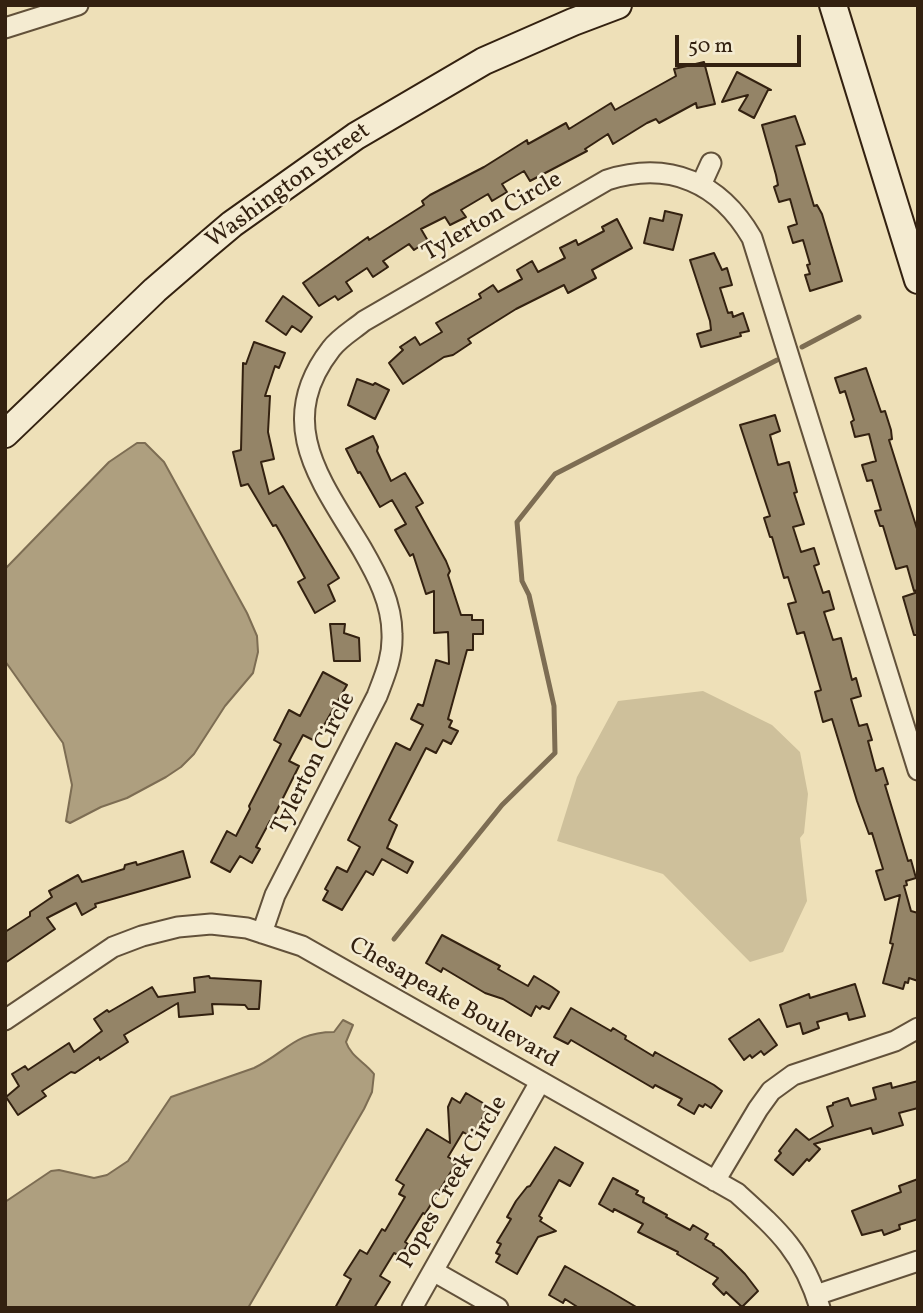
<!DOCTYPE html>
<style>
body{margin:0}
#map{position:relative;width:923px;height:1313px;overflow:hidden;background:#eee0b8;font-family:Vollkorn,serif}
canvas{display:block}
.frame{position:absolute;inset:0;border:7px solid #332110;pointer-events:none}
.scale{position:absolute;left:675px;top:35px;width:126px;height:32px;box-sizing:border-box;border:4px solid #332110;border-top:0;padding-left:9px;font-size:21px;line-height:24px;white-space:nowrap;color:#332110;-webkit-text-stroke:5px #f4ebd1;paint-order:stroke}
</style>
<div id="map">
<canvas width="923" height="1313"></canvas>
<div class="frame"></div>
<div class="scale">50 m</div>
</div>
<script>
const ctx = document.querySelector('canvas').getContext('2d');
ctx.lineJoin = 'round';
function fill(path, color) {
  ctx.fillStyle = color;
  ctx.fill(path, 'evenodd');
}
function stroke(path, color, width, dash) {
  ctx.strokeStyle = color;
  ctx.lineWidth = width;
  ctx.lineCap = dash ? 'butt' : 'round';
  ctx.setLineDash(dash || []);
  ctx.stroke(path);
}
function write(font, color, halo, rows, align = 'center') {
  ctx.font = font + ' Vollkorn,serif';
  ctx.lineWidth = 5;
  ctx.setLineDash([]);
  ctx.textBaseline = 'middle';
  ctx.strokeStyle = halo;
  ctx.fillStyle = color;
  for (const [text, x, y, turn = 0] of rows) {
    ctx.save();
    ctx.translate(x, y);
    ctx.rotate((+turn || 0) * Math.PI / 180);
    ctx.textAlign = isNaN(turn) ? turn : align;
    if (halo) ctx.strokeText(text, 0, 0);
    ctx.fillText(text, 0, 0);
    ctx.restore();
  }
}
const green = new Path2D(`
 M703,691L772,725L800,752L808,794L804,833L800,838L807,901L783,952L750,962L663,874L557,841L577,777L618,701Z`);
const water = new Path2D(`
 M137,443H145L164,462L247,613L257,636L258,652L253,673L225,706L194,754L181,767L166,777L127,798L101,807L70,823L66,821L72,785L63,743L5,661V569L109,462Z
 M343,1020L353,1025L346,1042C351,1057 365,1062 374,1074L372,1092L364,1109L248,1308H5V1202L51,1171L59,1170L94,1178L107,1175L128,1161L171,1097L254,1068C287,1052 294,1032 334,1032Z`);
const stream = new Path2D(`
 M802,347L859,317
 M394,939L502,805L555,753L554,706L529,595L522,581L517,522L555,474L777,360`);
const building = new Path2D(`
 M704,62L715,104L697,108L696,103L659,123L656,119L647,123L613,144L608,134L585,149L587,151L530,181L524,171L502,184L507,192L492,201L488,194L461,210L466,217L450,225L445,217L421,229L428,241L414,250L409,244L383,261L388,267L373,277L367,268L346,282L352,291L338,300L335,296L319,306L303,283L368,237L369,240L424,205L422,201L430,195L484,167L527,140L528,144L566,123L569,129L611,103L615,110L676,76L674,69Z
 M737,72L771,90H768L754,118L739,110L748,95L722,102Z
 M795,116L805,144L796,146L814,206L817,205L822,214L842,281L810,291L805,275L810,274L807,265L810,264L803,240L793,243L788,227L797,224L790,199L779,202L774,187L778,185L776,175L762,125Z
 M665,211L682,215L673,250L644,243L650,218L663,221Z
 M617,219L632,248L592,270L596,278L568,293L564,285L516,309L468,339L471,343L453,355L444,357L403,384L389,363L403,350L400,347L415,337L420,345L442,332L436,323L481,298L479,294L493,285L498,292L522,279L517,270L532,261L538,272L565,258L560,248L576,240L578,245L604,231L602,227Z
 M714,253L722,270L727,268L732,285L720,288L728,313L732,312L733,317L743,313L749,331L740,333L741,336L701,347L697,334L711,330L710,321L690,260Z
 M283,296L312,317L301,332L292,326L286,335L266,321Z
 M254,342L285,353L279,368L275,366L265,396H270L268,432L274,459L261,462L269,494L283,486L339,578L328,585L335,601L315,613L298,582L305,578L284,539L276,525L273,526L248,484L241,486L233,452L241,450L243,363L246,364Z
 M866,368L881,412L885,411L891,430L892,439L889,440L918,532V590L914,591L907,566L896,569L883,526H880L875,511L881,510L872,480L867,481L862,465L876,461L869,434L855,437L851,422L854,420L845,391L840,393L835,378Z
 M357,379L373,385L375,383L389,390L375,419L348,405Z
 M775,415L780,431L770,435L778,465L789,462L797,492L794,493L804,524L793,527L801,552L814,548L819,564L814,566L823,593L829,591L834,609L824,612L833,640L841,638L852,680L856,678L861,696L851,699L859,726L867,724L872,740L868,741L876,771L883,768L888,784L885,785L908,861L911,860L916,878L906,881L907,885L904,886L911,911L918,913V981L909,978L908,983L905,982L903,989L883,983L893,944L890,943L900,895L885,900L876,871L883,869L872,833L869,834L857,801L832,719L823,722L815,692L821,690L804,632L797,634L788,604L796,602L788,577L784,578L772,537H770L764,518L770,516L740,425Z
 M373,436L378,447L377,451L391,481L405,473L423,503L416,507L446,561L450,571L448,575L461,615H472V620H483V634H473V650H467L448,719L452,721L449,727L458,731L451,744L443,740L436,753L426,748L389,820L397,825L387,848L413,862L407,873L382,859L373,875L366,871L342,910L323,900L328,891L325,889L337,867L347,872L360,847L348,840L396,743L410,750L423,725L411,719L418,704L423,706L436,660L449,664L448,632L434,633V591L426,594L413,554L410,556L395,530L406,524L392,500L380,507L360,472L358,473L346,449Z
 M918,592V635H914L903,597Z
 M330,624H345L344,633L359,638L360,661H334Z
 M323,672L347,685L315,741L303,735L289,761L299,766L271,822L270,821L256,847L260,849L252,863L240,856L230,872L211,862L227,831L236,836L250,809L249,806L281,744L274,740L289,710L300,716Z
 M183,851L190,877L95,904L96,907L82,915L76,903L47,918L55,929L5,963V932L30,916V912L52,897L49,891L78,875L82,882L124,869L125,865L136,862L137,865Z
 M442,935L500,966L498,969L528,986L534,976L552,987L559,992L549,1009L542,1006L540,1009L536,1006L531,1016L503,999L485,993L443,968L441,972L426,963Z
 M209,976L210,978L261,981L259,1009H248L245,1005L212,1004L213,1014L179,1017L178,1003L124,1035L128,1042L100,1060L99,1057L75,1073L71,1072L42,1091L46,1096L18,1115L6,1097L19,1086L12,1074L25,1066L28,1070L69,1043L74,1052L102,1031L94,1019L107,1010L109,1012L152,987L158,997L195,992L194,978Z
 M855,984L865,1016L849,1020L847,1013L817,1022L819,1028L803,1034L800,1023L787,1027L780,1005L809,994L810,998Z
 M571,1008L611,1031L613,1028L626,1036L625,1039L653,1056L655,1052L714,1085L722,1091L711,1108L705,1104L703,1107L699,1105L694,1114L678,1105L682,1099L655,1085L653,1088L571,1040L568,1044L554,1037Z
 M759,1019L777,1045L764,1055L761,1051L752,1058L750,1055L744,1060L729,1039Z
 M918,1081V1108L899,1113L903,1125L873,1134L871,1128L814,1144L820,1149L809,1161L807,1159L793,1175L775,1160L781,1153L779,1151L796,1129L809,1140L833,1126L827,1107L833,1105V1103L848,1098L851,1106L876,1099L873,1088L891,1083L892,1088Z
 M466,1093L488,1106L473,1138L463,1132L448,1157L457,1162L425,1214L423,1213L405,1242L408,1244L400,1256L394,1253L380,1276L390,1282L374,1308H335L351,1279L344,1275L360,1250L367,1254L382,1229L385,1231L405,1197L399,1194L404,1185L396,1180L427,1129L450,1143L448,1107L452,1098L460,1103Z
 M555,1147L583,1163L570,1186L559,1180L539,1216L542,1218L540,1221L556,1231L538,1237L517,1274L496,1262L500,1255L496,1253L501,1244L497,1242L511,1219L507,1217L516,1201L527,1187L530,1186Z
 M613,1178L638,1191L636,1194L644,1198L643,1202L667,1215L666,1217L690,1230L693,1225L708,1234L705,1239L714,1244L713,1245L721,1250L745,1274L758,1291L742,1307L726,1292L724,1295L713,1284L718,1278L677,1254L678,1252L638,1232L643,1224L614,1209L613,1212L599,1204Z
 M918,1179V1219L899,1225L900,1229L884,1235L882,1230L862,1235L852,1211L901,1192L899,1186Z
 M565,1266L611,1292L638,1308H579L565,1299L563,1303L549,1295Z`);
const street = new Path2D(`
 M5,28L78,5
 M701,185L711,163
 M262,933L275,895L377,696C385,675 393,657 392,634C392,603 377,575 362,549C322,482 273,424 331,349C339,338 353,330 364,321L607,180C670,160 720,183 752,238L918,770
 M5,1020L113,947L142,936L178,927L211,924L247,928L302,946L737,1193C779,1231 803,1252 820,1308
 M715,1181L758,1109L771,1091L793,1075L895,1041L918,1028
 M433,1271L498,1308
 M816,1295L918,1261
 M412,1308L540,1082`);
const secondary = new Path2D(`
 M833,5L918,280
 M5,434L155,290L206,246L232,224L356,136L484,61L573,22L618,5`);
const streetNames = [
 ["Washington Street",289,187,-36],
 ["Tylerton Circle",493,218,-30],
 ["Tylerton Circle",315,764,-63],
 ["Chesapeake Boulevard",453,1004,30],
 ["Popes Creek Circle",454,1183,-60]
];
fill(green, '#cec09b');
fill(water, '#ae9f7f');
stroke(water, '#7d6d53', 2);
stroke(stream, '#7d6d53', 5);
fill(building, '#948467');
stroke(building, '#332110', 2);
stroke(street, '#62513a', 23);
stroke(secondary, '#332110', 30);
stroke(street, '#f4ebd1', 19);
stroke(secondary, '#f4ebd1', 26);
write('24px', '#332110', '#f4ebd1', streetNames);
</script>
